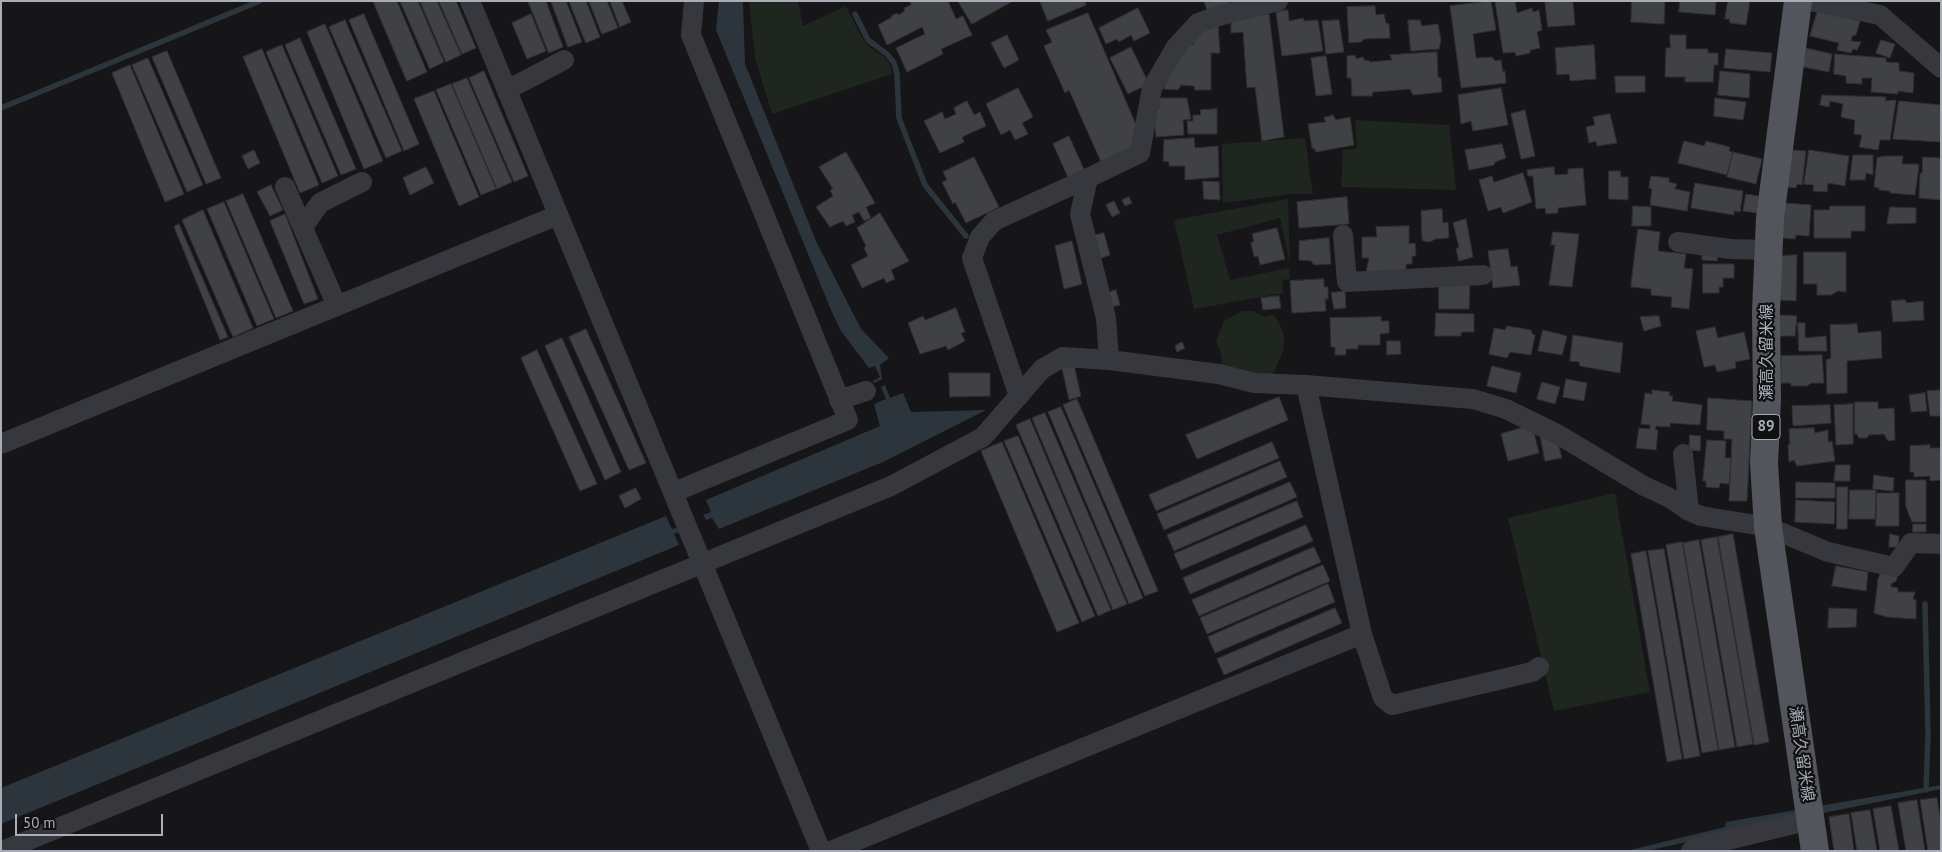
<!DOCTYPE html>
<meta charset="utf-8">
<style>
body{margin:0}
#map{position:relative;width:1942px;height:852px;overflow:hidden;background:#161618;font-family:"PT Sans",sans-serif}
canvas{display:block}
.frame{position:absolute;inset:0;border:2px solid #a8adb8;pointer-events:none}
.scale{position:absolute;left:15px;top:814px;width:148px;height:22px;box-sizing:border-box;border:2px solid #a8adb8;border-top:0;padding-left:6px;font-size:15px;line-height:18px;white-space:nowrap;color:#a8adb8;-webkit-text-stroke:4px #111113;paint-order:stroke}
</style>
<div id="map">
<canvas width="1942" height="852"></canvas>
<div class="frame"></div>
<div class="scale">50 m</div>
</div>
<script>
const ctx = document.querySelector('canvas').getContext('2d');
ctx.lineJoin = 'round';
function fill(path, color) {
  ctx.fillStyle = color;
  ctx.fill(path, 'evenodd');
}
function stroke(path, color, width, dash) {
  ctx.strokeStyle = color;
  ctx.lineWidth = width;
  ctx.lineCap = dash ? 'butt' : 'round';
  ctx.setLineDash(dash || []);
  ctx.stroke(path);
}
function write(font, color, halo, rows, align = 'center') {
  ctx.font = font + ' "PT Sans","Noto Sans JP",sans-serif';
  ctx.lineWidth = 4.5;
  ctx.setLineDash([]);
  ctx.textBaseline = 'middle';
  ctx.strokeStyle = halo;
  ctx.fillStyle = color;
  for (const [text, x, y, turn = 0] of rows) {
    ctx.save();
    ctx.translate(x, y);
    ctx.rotate((+turn || 0) * Math.PI / 180);
    ctx.textAlign = isNaN(turn) ? turn : align;
    if (halo) ctx.strokeText(text, 0, 0);
    ctx.fillText(text, 0, 0);
    ctx.restore();
  }
}
const green = new Path2D(`
 M749,1H798L803,26L846,6C852,17 857,31 865,42C875,56 890,52 892,74L772,114L755,58Z
 M1355,120L1449,125L1456,190L1341,187L1343,150L1357,149Z
 M1305,138L1313,194H1293L1223,203L1222,144Z
 M1288,199L1290,265L1280,218L1217,235L1230,280L1289,268L1290,279L1282,280L1283,293L1194,309L1174,220Z
 M1242,311H1253L1265,317L1274,315C1292,341 1283,354 1270,379L1222,372V356L1216,341L1224,321Z
 M1615,493L1650,692L1554,711L1508,518Z`);
const water = new Path2D(`
 M719,1H743L745,64L816,241L861,329L889,358L880,365L882,379L874,383L873,381L880,377L875,366L869,368L841,331L831,310L716,30Z
 M885,385L890,398L903,393L911,412L986,410L883,462L719,529L712,518L706,520L703,515L711,512L706,500L880,426L874,404L886,399L881,387Z
 M666,516L672,529L677,528L679,532L674,534L679,545L1,824V788Z
 M1941,785V789L1726,833L1647,851H1626L1725,827L1726,822Z`);
const stream = new Path2D(`
 M855,14L868,40L887,54L894,63L897,74L899,118L925,185L966,236
 M1,108L260,1
 M1925,604L1928,735L1926,790`);
const building = new Path2D(`
 M373,1H397L427,72L407,81Z
 M400,1H418L444,62L430,69Z
 M420,1H437L461,55L446,62Z
 M439,1H456L476,48L462,54Z
 M528,1H546L563,47L549,53Z
 M551,1H566L582,42L568,47Z
 M569,1H586L600,37L586,43Z
 M589,1H607L618,28L602,34Z
 M610,1H622L631,22L620,27Z
 M910,1H948L956,19L963,16L972,35L941,49L943,54L907,72L896,48L925,34L922,27L887,45L878,25L892,17L891,16L897,13L898,15L905,11L904,8L911,5Z
 M958,1H1013L972,24Z
 M1040,1H1085L1086,5L1048,21Z
 M1204,1H1229L1230,7L1208,12Z
 M1491,1L1496,30L1473,34L1476,58L1492,57L1495,61L1501,60L1503,72L1505,71L1506,83L1461,88L1450,6Z
 M1515,1L1517,13L1532,8L1533,12L1539,10L1542,30L1537,32L1540,48L1530,50V53L1516,56L1515,52L1503,53L1495,2Z
 M1545,1H1573L1575,25L1548,27Z
 M1632,1H1665L1664,24L1631,22Z
 M1680,1H1716L1715,15L1679,12Z
 M1728,1H1750L1746,25L1730,23L1729,19H1725Z
 M1375,6L1376,15L1384,14L1386,23L1389,24L1390,38L1364,39L1361,42L1349,43L1347,7Z
 M1138,8L1150,33L1134,41L1131,35L1119,42L1117,39L1106,44L1099,28Z
 M1288,10L1289,21L1303,18L1304,21L1318,20L1323,51L1282,56L1276,12Z
 M1818,10L1860,21L1856,35L1852,36L1851,41L1861,42L1857,50L1853,49L1851,53L1837,50L1839,43L1810,36Z
 M1088,13L1140,134L1137,145L1101,162L1069,90L1065,93L1044,46L1052,42L1046,30Z
 M364,14L419,144L404,151L349,20Z
 M531,14L546,51L527,59L512,23Z
 M1269,14L1284,137L1262,141L1255,87L1247,88L1243,32L1231,33V20Z
 M345,20L402,151L386,158L329,27Z
 M1339,20L1344,52L1326,54L1322,21Z
 M1408,20H1420L1422,26L1438,24L1441,40L1439,49L1411,51Z
 M325,24L383,161L364,169L307,32Z
 M1218,25L1220,53H1211V90H1195L1194,86L1181,85L1178,90L1164,89L1166,76L1190,45L1194,44L1191,38L1201,28Z
 M1007,35L1019,60L1004,68L991,43Z
 M1670,35H1686V49H1708V53H1718V65H1714L1713,82H1685V77H1665L1666,48H1670Z
 M300,38L356,169L341,175L285,45Z
 M1881,40L1895,44L1890,58L1876,53Z
 M282,45L338,176L322,183L266,52Z
 M1594,45L1596,79L1570,81L1569,74L1557,75L1555,48Z
 M1131,47L1149,84L1128,94L1110,58Z
 M1806,48L1832,54L1829,72L1803,67Z
 M262,49L319,185L300,193L243,57Z
 M1726,49L1772,53L1770,72L1724,68Z
 M167,51L221,178L206,184L152,57Z
 M1437,52L1438,77L1441,78L1442,92L1413,95L1410,89L1373,92L1372,96H1352L1351,78H1347V56L1355,55L1356,59L1363,57L1365,61L1368,60L1370,62L1392,60L1390,55Z
 M1835,54L1886,58V62L1899,63V71L1914,73L1913,93L1898,91V94L1871,92L1872,78H1862V84L1846,83V76L1834,74Z
 M1326,56L1332,94L1316,96L1311,58Z
 M148,58L203,185L187,192L132,65Z
 M130,65L184,194L165,202L112,73Z
 M484,71L528,176L514,182L469,78Z
 M1720,71L1750,74L1749,98L1718,95Z
 M1615,76H1645V92L1616,93Z
 M467,78L512,182L497,189L452,84Z
 M451,84L496,189L481,195L436,90Z
 M1018,88L1033,117L1022,123L1028,134L1015,140L1010,130L1001,135L986,104Z
 M1501,88L1508,125L1473,131L1471,121L1461,124L1458,95Z
 M434,91L479,197L459,206L414,99Z
 M1822,95L1886,97L1885,101L1896,100L1890,140H1880L1878,150L1859,147L1862,135L1854,134L1855,120L1841,117L1843,104L1830,101L1829,107L1820,105Z
 M1158,98H1187L1191,119L1183,120L1184,135L1156,137L1154,111L1159,108Z
 M1715,98L1746,102L1743,120L1714,116Z
 M967,101L974,115L980,112L986,126L962,137L964,142L940,153L924,121L942,112L945,119L956,114L954,108Z
 M1899,101L1941,105V142L1893,139Z
 M1217,109V134H1188L1187,121H1193V115H1201L1200,110Z
 M1525,110L1535,156L1521,159L1511,114Z
 M1610,114L1617,143L1597,146L1596,141L1589,143L1586,127L1595,125L1593,117Z
 M1333,115L1336,120L1350,117L1354,145L1316,152L1314,148H1312L1308,124L1326,122L1324,118Z
 M1069,136L1086,174L1070,182L1053,144Z
 M1194,138L1195,148L1218,146L1219,177L1185,180V166H1169V162L1163,161L1164,140Z
 M1684,141L1704,146L1706,141L1730,147L1729,151L1733,152L1727,175L1678,163Z
 M1502,144L1506,158L1495,162L1494,165L1469,170L1465,150Z
 M254,150L260,163L248,169L242,156Z
 M1792,150L1806,151L1802,185L1797,184L1796,188L1786,187Z
 M1809,150L1849,156L1845,186L1828,183L1827,192L1813,191L1814,185L1804,184Z
 M846,152L875,203L866,207L871,218L864,221L859,212L852,215L855,222L846,226L843,221L830,227L816,207L833,196L830,190L833,189L819,167Z
 M1733,152L1762,159L1756,184L1727,177Z
 M1853,155H1873V175L1866,173L1865,180H1850Z
 M1885,156H1903L1902,164H1918L1919,166L1915,195L1890,193V191L1879,190V188L1874,187L1877,158Z
 M974,157L999,207L966,223L955,202L953,204L942,182L947,180L943,172Z
 M1923,157L1941,158V200L1919,198L1920,174L1922,172Z
 M426,167L434,183L410,195L403,178Z
 M1554,167L1555,175L1568,174V169L1583,168L1586,205L1558,208V213L1546,214L1545,208L1536,209L1533,176H1528L1527,170Z
 M1609,171H1620L1621,177H1628V200L1609,199Z
 M1523,173L1532,202L1503,213L1501,207L1488,211L1479,180L1492,176L1494,182Z
 M1651,176L1669,178V182L1677,184L1675,189L1690,192L1687,211L1650,205L1652,189L1649,188Z
 M1203,181L1219,182L1220,200L1204,199Z
 M1695,183L1743,191L1740,212L1734,211V215L1691,208Z
 M271,185L283,210L270,216L257,192Z
 M243,194L293,311L276,318L226,201Z
 M1746,194L1759,196L1757,213L1743,211Z
 M1129,197L1132,203L1125,206L1122,200Z
 M1347,197L1349,224L1299,228L1297,202Z
 M1114,201L1120,213L1112,217L1106,205Z
 M224,202L274,319L257,326L207,209Z
 M1784,203L1811,205L1809,236L1796,235L1795,239L1782,238Z
 M1633,206L1651,207V226H1632Z
 M1830,206H1865V231H1851V238H1814V210H1829Z
 M1890,207L1916,208V223L1887,224Z
 M1442,209L1443,223L1448,222L1449,238L1435,239L1430,242L1423,241L1422,239L1421,211Z
 M203,210L253,328L233,337L182,220Z
 M880,213L909,261L891,270L895,279L886,283L884,278L862,288L851,265L868,256L864,248L866,246L857,228Z
 M285,214L318,299L304,304L270,221Z
 M1466,219L1473,257L1459,261L1456,249L1459,247L1453,223Z
 M179,224L228,337L220,340L174,227Z
 M1409,226V244L1415,243L1416,256H1412V264H1406V274L1366,272L1369,258H1362V237H1377L1376,227Z
 M1277,228L1285,259L1260,265L1258,256L1254,257L1251,243L1254,241L1252,234Z
 M1638,229L1660,232L1658,251L1686,254L1684,268L1693,269L1689,309L1671,307L1672,297L1651,295V289L1631,287Z
 M1553,232L1579,234L1572,287L1549,285L1555,245H1551Z
 M1104,233L1110,255L1099,259L1092,236Z
 M1329,238L1331,264L1314,265L1311,261L1299,260V241Z
 M1072,241L1082,284L1064,289L1055,246Z
 M1508,249L1511,267L1517,266L1520,285L1493,288L1488,251Z
 M1804,252H1846V292L1838,291L1831,295H1817V284H1804Z
 M1703,253L1718,254L1717,261L1702,260Z
 M1797,255L1796,301L1780,300L1779,256Z
 M1703,264H1734V278H1723V287H1719V293H1703Z
 M1324,279V287H1328V299H1325L1326,311L1292,313L1290,281Z
 M1439,283H1470L1469,309H1439Z
 M1116,290L1120,305L1111,307L1107,293Z
 M1345,291L1346,308L1334,309L1331,293Z
 M1279,296L1281,308L1263,310L1261,298Z
 M1905,300L1907,303L1923,301L1924,320L1893,322L1891,301Z
 M956,308L965,332L961,333L965,341L948,350L946,346L920,354L908,323L923,316L925,320Z
 M1436,313L1474,314V332H1461V336H1435Z
 M1780,315L1797,316L1795,336H1779Z
 M1659,316L1661,326L1644,331L1640,317Z
 M1381,317V321H1389V333L1380,334V345H1358V349H1346V355H1335V347H1331L1330,318Z
 M1798,323H1805V338L1826,336L1827,351H1799Z
 M1857,324L1858,333L1881,331L1882,358L1847,361V393L1827,394L1826,360L1831,358L1830,325Z
 M1507,326L1531,330L1532,334L1535,335L1531,355L1510,352L1507,358L1489,354L1494,328L1505,330Z
 M1715,327L1718,338L1744,332L1750,359L1735,362L1736,368L1717,372L1715,365L1704,367L1696,331Z
 M586,329L646,463L629,470L569,337Z
 M1543,330L1567,336L1562,355L1538,351Z
 M1573,335L1623,343L1620,373L1580,366L1579,362L1570,361Z
 M562,338L621,472L605,480L545,346Z
 M1387,341H1400L1401,354L1387,355Z
 M1182,342L1185,348L1177,352L1175,346Z
 M537,350L597,484L580,491L521,358Z
 M1822,355L1824,383H1811L1807,386H1791V383H1781V356Z
 M1074,365L1081,396L1069,400L1062,368Z
 M1492,366L1521,373L1516,393L1487,386Z
 M949,373H990V396L950,397Z
 M1566,379L1587,383L1584,401L1563,397Z
 M1542,382L1560,387L1555,404L1537,399Z
 M1652,390L1670,392L1669,396H1673L1672,401L1702,405L1700,425L1670,423V427L1656,426L1655,430H1658L1656,450L1636,448L1639,428L1650,429V425L1641,424L1645,393L1652,394Z
 M1941,390V416H1930L1927,391Z
 M1925,393L1927,411L1911,412L1909,395Z
 M1279,397L1288,420L1197,459L1186,435Z
 M1708,398L1752,401L1747,501H1729L1732,439H1724V431L1707,430Z
 M1077,399L1158,591L1145,596L1063,405Z
 M1855,402H1878V409L1894,408L1895,440L1888,441L1884,434L1869,435L1867,438H1859L1857,434H1855Z
 M1853,404V444L1836,445L1834,405Z
 M1830,405L1831,423L1793,426L1792,406Z
 M1061,407L1143,598L1129,604L1048,412Z
 M1045,413L1127,604L1113,610L1032,418Z
 M1030,419L1111,610L1098,616L1016,425Z
 M1532,425L1539,453L1508,461L1501,434Z
 M1814,428L1815,433L1828,430V442L1832,441L1835,461L1797,466L1794,460L1789,462L1788,445L1790,444L1789,429Z
 M1540,433L1557,440L1562,458L1545,461Z
 M1690,435L1701,436L1700,451L1689,450Z
 M1018,436L1095,616L1082,622L1004,441Z
 M1707,440L1726,441L1725,458H1731L1729,484L1720,483L1719,488L1706,487V481H1703Z
 M1002,442L1079,623L1057,632L981,451Z
 M1272,442L1279,458L1156,511L1149,495Z
 M1930,445V448H1941V480L1930,481V476L1914,477V472H1910V446Z
 M1280,461L1287,477L1164,530L1157,514Z
 M1836,465H1850V481H1834Z
 M1874,475L1894,478L1893,491L1873,489Z
 M1906,480H1926V522H1912L1906,507Z
 M1290,482L1297,497L1174,551L1167,535Z
 M1796,482L1835,483V498H1796Z
 M1837,487H1848L1847,529H1837Z
 M636,488L641,499L625,508L619,496Z
 M1850,490H1876L1875,519H1849Z
 M1877,493H1899V526H1876Z
 M1796,500L1835,502L1834,524L1795,522Z
 M1297,501L1303,517L1181,570L1174,554Z
 M1913,524H1926V532H1913Z
 M1306,525L1313,541L1190,594L1183,578Z
 M1733,534L1769,742L1754,745L1718,537Z
 M1890,534L1899,536L1898,547H1889Z
 M1717,537L1753,744L1737,747L1701,540Z
 M1699,540L1735,747L1719,750L1683,543Z
 M1682,542L1718,750L1702,753L1666,545Z
 M1314,547L1321,562L1199,616L1192,600Z
 M1664,549L1700,756L1684,759L1648,551Z
 M1646,551L1682,759L1667,762L1631,554Z
 M1323,565L1330,581L1207,634L1200,618Z
 M1836,566L1868,572L1866,591L1832,586Z
 M1881,573L1898,574L1896,581L1891,584V587L1898,588V592H1915L1913,599L1916,600V619L1887,617L1874,613L1878,579Z
 M1328,584L1335,602L1215,653L1208,637Z
 M1335,608L1342,623L1224,675L1217,659Z
 M1829,608L1857,609L1856,627L1828,628Z
 M1937,798L1941,824V851H1928L1920,800Z
 M1917,800L1925,851H1906L1898,803Z
 M1891,806L1899,851H1880L1873,809Z
 M1870,810L1877,851H1857L1851,813Z
 M1849,814L1854,851H1834L1829,817Z`);
const street = new Path2D(`
 M470,1L821,851
 M1810,1L1880,15L1941,68
 M507,90L564,60
 M285,187L337,306
 M303,227L320,203L362,182
 M1343,235L1347,282L1483,275
 M1678,242L1730,249L1768,250
 M1109,360L1106,318L1080,214L1088,178L1140,153L1152,88L1176,47L1198,23L1222,15L1278,1
 M1306,385L1362,634L1383,698L1392,705L1532,672L1539,667
 M1019,396L972,258L980,237L994,221L1088,178
 M839,400L866,391
 M1,444L558,215
 M1683,454L1689,511
 M674,492L848,420L691,35L694,1
 M2,851L891,486L983,437L1042,369L1063,357L1109,360L1219,374L1254,383L1306,385L1473,399L1506,409L1559,435L1644,486L1670,498L1689,511L1701,516L1768,527L1828,552L1894,567L1911,543L1941,544
 M831,851L1362,634
 M1691,851L1695,848L1810,820`);
const primary = new Path2D(`
 M1798,1L1770,218L1766,311L1767,400L1764,463L1768,527L1815,851`);
const shields = [
 [1766,427,28]
];
const shieldNames = [
 ["89",1766,427]
];
const streetNames = [
 ["瀬高久留米線",1767,352,-90],
 ["瀬高久留米線",1801,754,82]
];
fill(green, '#1e261f');
fill(water, '#2c353c');
stroke(stream, '#2c353c', 5.5);
fill(building, '#404145');
stroke(building, '#303034', 1);
stroke(street, '#37383d', 20);
stroke(primary, '#53555c', 28);
for (const [x, y, w] of shields) {
  const box = new Path2D();
  box.roundRect(x - w / 2, y - 12.5, w, 25, 4);
  ctx.fillStyle = '#111113';
  ctx.fill(box);
  stroke(box, '#a8adb8', 1);
}
write('bold 15px', '#a8adb8', null, shieldNames);
write('16px', '#a8adb8', '#111113', streetNames);
</script>
